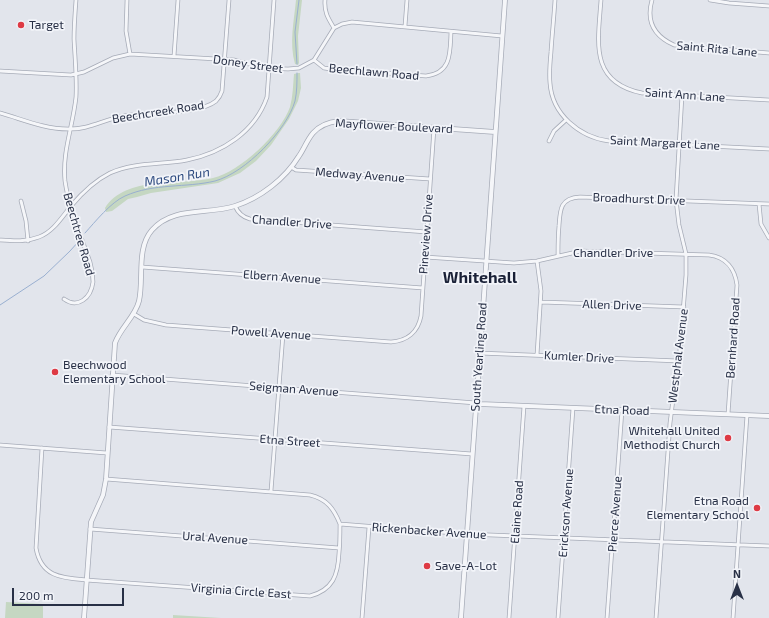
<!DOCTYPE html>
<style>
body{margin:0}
#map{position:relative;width:769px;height:618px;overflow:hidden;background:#e2e5ec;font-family:"Exo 2",sans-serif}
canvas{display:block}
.north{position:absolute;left:717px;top:566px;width:40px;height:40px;-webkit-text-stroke:3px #f2f4f9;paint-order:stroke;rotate:0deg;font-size:11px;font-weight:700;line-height:16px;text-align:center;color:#283046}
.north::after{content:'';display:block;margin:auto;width:14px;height:18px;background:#283046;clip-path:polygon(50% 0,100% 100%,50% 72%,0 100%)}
.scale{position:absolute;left:12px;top:588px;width:112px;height:18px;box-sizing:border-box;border:2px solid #283046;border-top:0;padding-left:5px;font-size:12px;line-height:14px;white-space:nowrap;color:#283046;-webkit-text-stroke:3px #f2f4f9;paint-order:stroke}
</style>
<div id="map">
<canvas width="769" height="618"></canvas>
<div class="north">N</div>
<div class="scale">200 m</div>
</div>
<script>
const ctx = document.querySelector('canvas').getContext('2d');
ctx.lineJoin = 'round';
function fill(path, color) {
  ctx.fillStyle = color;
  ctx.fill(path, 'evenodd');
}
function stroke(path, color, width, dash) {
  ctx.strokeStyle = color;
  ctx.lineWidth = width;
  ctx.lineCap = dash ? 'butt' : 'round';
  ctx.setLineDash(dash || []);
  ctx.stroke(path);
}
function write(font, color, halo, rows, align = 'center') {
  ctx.font = font + ' "Exo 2",sans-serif';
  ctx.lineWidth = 3.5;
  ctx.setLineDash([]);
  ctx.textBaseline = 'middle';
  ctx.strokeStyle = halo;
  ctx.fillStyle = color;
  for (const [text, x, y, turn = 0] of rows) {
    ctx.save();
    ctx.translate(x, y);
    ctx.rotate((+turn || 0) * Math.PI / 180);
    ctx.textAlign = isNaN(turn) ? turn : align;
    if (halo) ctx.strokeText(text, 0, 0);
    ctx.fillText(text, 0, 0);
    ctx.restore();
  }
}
const green = new Path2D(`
 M296,0H302L298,36L299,63L298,65L295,64C289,43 294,21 296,0Z
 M298,73H300L301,88L298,101L289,119L271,145L256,161L240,173L218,183L151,193L137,197L128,199L112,211L106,212L105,208C126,175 180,186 213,178C240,172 281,133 290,107C293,96 293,85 294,74Z
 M6,602L43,604V618H5Z
 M173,615L221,618H173Z`);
const stream = new Path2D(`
 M297,64L295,32L299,0
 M85,233C95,222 111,202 125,196C154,183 186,188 215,181C245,173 287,130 295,101C297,92 297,82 297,73
 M0,305L44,276L70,251L79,241`);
const minor = new Path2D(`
 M127,0L126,31L130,54
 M325,0C324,12 328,18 334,28
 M555,0C554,17 552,35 551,52C550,62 549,73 550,83C552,114 579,137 609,141L769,149
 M601,0C598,42 589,82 642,93L769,100
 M652,0C646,21 654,36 674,45L769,53
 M710,0L729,3L769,6
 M405,26L407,0
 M174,56L178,0
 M314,60L324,68L331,69L426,76C452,73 450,52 451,32
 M0,71L71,75L84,72L113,58L130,54L234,60L264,68L288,69L299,68L314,60L334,28L342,24L352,22L502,36
 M0,113C22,119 44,129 68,129C88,130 105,119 124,116C147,112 199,115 216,101C219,98 221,94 222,91L229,0
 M549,141L554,131L566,120
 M291,167L296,170L430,179
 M21,201L26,221L28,241
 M759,204L761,224L769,238
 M235,206C238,213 242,217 250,219L427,232
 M0,240C14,241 26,242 39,237C53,232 62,217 71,206C82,193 94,181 110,173C135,162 161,165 187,160C222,153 255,132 267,97L274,0
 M558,255C558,246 558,236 559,226C560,210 560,198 580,197L769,204
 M425,257L514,263L537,261L581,251L709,255C726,257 735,269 737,285L728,414
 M537,261L541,291L537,355
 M142,267L423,288
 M64,299C78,309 91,298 93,282C93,275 92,269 90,262C81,236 69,209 65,181C62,152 73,126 76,97C77,78 75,59 74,39C74,26 75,13 76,0
 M541,302L684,307
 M134,314L144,320L166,325L391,342C407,341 418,332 421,316L434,128
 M479,353L679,361
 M112,375L476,403
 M109,427L472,454
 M0,445L107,453
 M42,448L36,548C41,577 62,578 86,580L310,596C333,590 338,575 339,553C340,544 340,534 340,524
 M106,479L310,495C327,499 334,509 340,524L466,534L769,546
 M271,491L283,334
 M90,529L339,548
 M362,618L369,527
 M509,618L524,406
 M558,618L573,408
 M607,618L622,410
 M656,618L670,423L675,384L679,361L686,275V254L679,225L676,200L682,95
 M733,618L747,415`);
const tertiary = new Path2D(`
 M476,403L480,404L769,416
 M84,618L91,522L103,495L106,479L115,343C121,327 135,317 139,301C144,279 136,248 152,230C173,206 207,215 235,206C260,198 285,179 299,156C304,149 307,140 313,133C320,125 329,122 339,121L495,132
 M461,618L505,0`);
const markers = [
 [21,25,4,"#de3a44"],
 [55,372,4,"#de3a44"],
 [728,438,4,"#de3a44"],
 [757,508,4,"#de3a44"],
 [427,566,4,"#de3a44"]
];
const poiNames = [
 ["Target",29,25],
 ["Beechwood",63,365],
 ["Elementary School",63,379],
 ["Whitehall United",720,431,"right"],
 ["Methodist Church",720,445,"right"],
 ["Etna Road",749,501,"right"],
 ["Elementary School",749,515,"right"],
 ["Save-A-Lot",435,566]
];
const streetNames = [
 ["Saint Rita Lane",717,49,5],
 ["Doney Street",248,64,8],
 ["Beechlawn Road",374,72,5],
 ["Saint Ann Lane",685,95,4],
 ["Beechcreek Road",158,112,-9],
 ["Mayflower Boulevard",394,126,3],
 ["Saint Margaret Lane",665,143,3],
 ["Medway Avenue",360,175,4],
 ["Broadhurst Drive",639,199,2],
 ["Chandler Drive",292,222,4],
 ["Beechtree Road",79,234,74],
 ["Pineview Drive",426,234,-86],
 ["Chandler Drive",613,253],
 ["Elbern Avenue",282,277,4],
 ["Allen Drive",612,305,2],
 ["Powell Avenue",271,333,4],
 ["Bernhard Road",733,338,-86],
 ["Westphal Avenue",678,356,-83],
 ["South Yearling Road",479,357,-86],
 ["Kumler Drive",579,357,3],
 ["Seigman Avenue",294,389,4],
 ["Etna Road",622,410,2],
 ["Etna Street",290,441,4],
 ["Elaine Road",517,512,-86],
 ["Erickson Avenue",566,513,-86],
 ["Pierce Avenue",615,514,-86],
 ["Rickenbacker Avenue",429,531,4],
 ["Ural Avenue",215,538,4],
 ["Virginia Circle East",241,591,4]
];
const waterNames = [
 ["Mason Run",177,177,-9]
];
const districtNames = [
 ["Whitehall",480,278]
];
fill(green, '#c5d7c2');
stroke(stream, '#99afd0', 1);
stroke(minor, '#a6abb7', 4.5);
stroke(tertiary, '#a6abb7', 5.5);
stroke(minor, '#f5f6f9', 3);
stroke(tertiary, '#f5f6f9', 4);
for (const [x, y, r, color] of markers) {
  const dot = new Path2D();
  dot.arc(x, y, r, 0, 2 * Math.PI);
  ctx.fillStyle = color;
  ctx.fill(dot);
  stroke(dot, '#f2f4f9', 1.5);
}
write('12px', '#283046', '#f2f4f9', poiNames, 'left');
write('12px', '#283046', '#f2f4f9', streetNames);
write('italic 13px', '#2d4a7f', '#f2f4f9', waterNames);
write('bold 16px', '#1a2137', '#f2f4f9', districtNames);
</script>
